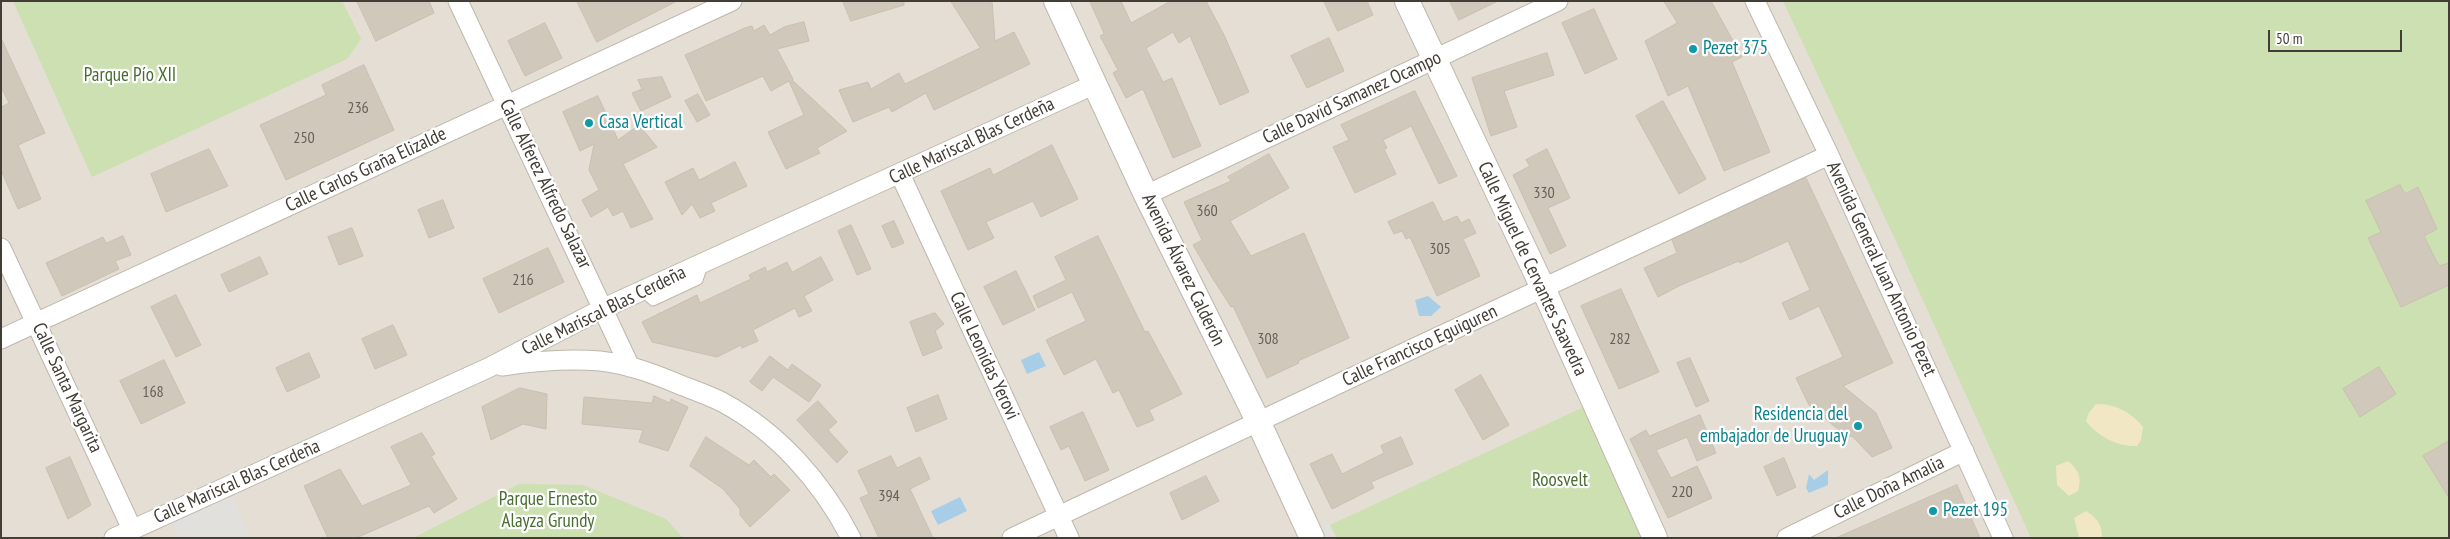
<!DOCTYPE html>
<meta charset="utf-8">
<style>
body{margin:0}
#map{position:relative;width:2450px;height:539px;overflow:hidden;background:#f0ede5;font-family:"PT Sans Narrow",sans-serif}
canvas{display:block}
.frame{position:absolute;inset:0;border:2px solid #423d35;pointer-events:none}
.scale{position:absolute;left:2268px;top:30px;width:134px;height:22px;box-sizing:border-box;border:2px solid #423d35;border-top:0;padding-left:6px;font-size:15px;line-height:18px;white-space:nowrap;color:#423d35;-webkit-text-stroke:4px #fff;paint-order:stroke}
</style>
<div id="map">
<canvas width="2450" height="539"></canvas>
<div class="frame"></div>
<div class="scale">50 m</div>
</div>
<script>
const ctx = document.querySelector('canvas').getContext('2d');
ctx.lineJoin = 'round';
function fill(path, color) {
  ctx.fillStyle = color;
  ctx.fill(path, 'evenodd');
}
function stroke(path, color, width, dash) {
  ctx.strokeStyle = color;
  ctx.lineWidth = width;
  ctx.lineCap = dash ? 'butt' : 'round';
  ctx.setLineDash(dash || []);
  ctx.stroke(path);
}
function write(font, color, halo, rows, align = 'center') {
  ctx.font = font + ' "PT Sans Narrow",sans-serif';
  ctx.lineWidth = 4.5;
  ctx.setLineDash([]);
  ctx.textBaseline = 'middle';
  ctx.strokeStyle = halo;
  ctx.fillStyle = color;
  for (const [text, x, y, turn = 0] of rows) {
    ctx.save();
    ctx.translate(x, y);
    ctx.rotate((+turn || 0) * Math.PI / 180);
    ctx.textAlign = isNaN(turn) ? turn : align;
    if (halo) ctx.strokeText(text, 0, 0);
    ctx.fillText(text, 0, 0);
    ctx.restore();
  }
}
const residential = new Path2D(`
 M1,1H2449V538H1Z`);
const green = new Path2D(`
 M13,1H342L361,39L347,59L92,177Z
 M1783,1H2449V538H2031L1902,254Z
 M1588,405L1649,538H1337L1330,525Z
 M519,484L583,485L666,519L683,538H413Z`);
const sand = new Path2D(`
 M2096,404C2116,404 2131,412 2143,427L2141,440L2137,446C2118,447 2097,436 2086,421L2088,414Z
 M2068,461C2079,470 2082,478 2078,491L2069,496L2057,485L2056,466Z
 M2086,511C2097,518 2102,524 2102,538L2079,537L2074,518Z`);
const parking = new Path2D(`
 M231,492L251,538H179L172,523Z
 M1328,521L1335,538H1322L1317,527Z`);
const water = new Path2D(`
 M1428,296L1441,307L1431,316H1419L1415,300Z
 M1039,352L1046,366L1027,374L1021,360Z
 M1828,470V485L1809,493L1806,488L1809,474L1814,480Z
 M960,497L967,511L938,525L931,511Z`);
const building = new Path2D(`
 M357,1H429L434,13L376,41Z
 M577,1H677L597,42Z
 M843,1H904V5L851,21Z
 M951,1H992L995,41L1014,32L1030,64L934,110L926,93L892,112L889,107L853,122L839,90L868,82L871,89L899,73L905,84L980,48Z
 M1090,1H1121L1131,23L1171,1H1206L1224,35L1249,92L1220,105L1190,36L1179,43L1173,32L1146,48L1163,82L1172,78L1201,146L1173,158L1143,89L1126,98L1113,73L1118,70L1100,36L1104,34Z
 M1324,1H1367L1373,15L1338,31Z
 M1450,1H1498L1459,20Z
 M1664,1H1711L1742,57L1732,62L1770,152L1724,171L1688,86L1668,96L1645,41L1677,23Z
 M1594,9L1617,59L1585,74L1562,23Z
 M804,22L809,41L777,49L793,79L792,80L847,131L817,148L820,153L786,169L768,132L804,115L789,81L771,91L763,76L706,101L685,55L745,28L752,26L754,31L764,25L770,35L784,27Z
 M545,23L562,58L525,76L508,41Z
 M1,38L45,133L18,145L41,199L18,209L1,170V107L9,103L1,87Z
 M1329,38L1344,71L1307,88L1291,56Z
 M1547,53L1554,75L1504,91L1517,127L1491,136L1472,78Z
 M364,65L394,130L286,180L260,125L326,95L322,85Z
 M662,77L671,97L641,111L632,93L642,89L638,80Z
 M1415,91L1457,176L1439,184L1411,126L1383,140L1387,148L1384,149L1396,174L1355,193L1333,147L1349,140L1341,125Z
 M698,94L710,115L697,122L685,101Z
 M598,96L618,140L639,125L657,147L623,164L653,219L631,228L623,211L613,216L608,207L591,217L582,200L599,190L589,170L594,144L580,151L563,112Z
 M1663,101L1706,179L1679,194L1636,116Z
 M1052,145L1078,199L1041,217L1033,201L986,222L994,238L968,250L941,191L990,168L993,175Z
 M209,149L228,186L166,212L151,174Z
 M1547,149L1570,198L1548,208L1566,246L1550,254L1513,175L1530,166L1526,160Z
 M1269,154L1289,188L1230,221L1251,256L1304,233L1349,338L1298,361L1299,363L1267,378L1233,306L1231,307L1213,279L1193,245L1202,240L1184,202L1231,181L1228,177Z
 M735,162L747,186L711,203L715,211L700,218L692,204L682,215L665,182L693,168L699,180Z
 M1806,178L1893,363L1843,386L1876,413L1892,448L1872,457L1852,436L1847,437L1809,405L1796,378L1843,357L1819,306L1790,320L1782,303L1810,290L1788,241L1740,263L1739,261L1681,285L1658,297L1644,268L1677,253L1672,240Z
 M2400,185L2405,194L2418,187L2437,229L2424,236L2439,266L2449,263V285L2401,307L2368,238L2381,232L2366,201Z
 M443,200L454,228L429,238L418,210Z
 M1433,202L1443,222L1457,216L1461,223L1469,219L1476,233L1463,239L1480,276L1437,296L1410,237L1406,239L1402,231L1394,234L1388,222Z
 M894,221L904,243L892,248L882,226Z
 M851,225L871,269L857,275L838,231Z
 M352,228L363,256L339,265L328,237Z
 M123,236L131,255L115,261L119,269L62,296L46,263L103,237L106,243Z
 M1098,236L1145,332L1148,331L1182,394L1149,410L1154,420L1137,427L1119,390L1113,393L1096,359L1064,375L1046,340L1086,321L1072,292L1038,308L1033,296L1066,280L1055,257Z
 M548,248L564,282L499,313L483,279Z
 M260,257L268,274L229,292L221,275Z
 M821,257L833,280L804,296L812,311L799,317L795,308L753,330L758,341L742,348L741,345L717,357L652,342L642,322L697,295L700,303L751,279L749,275L765,267L767,272L787,262L792,272Z
 M1016,271L1035,310L1003,325L984,287Z
 M1621,289L1659,372L1619,389L1581,306Z
 M176,295L201,345L176,357L151,307Z
 M935,313L944,324L935,331L942,348L923,356L910,322Z
 M393,325L407,355L375,369L362,339Z
 M309,353L320,377L287,392L276,368Z
 M770,356L788,370L792,364L821,385L809,402L773,377L762,391L750,382Z
 M1690,358L1709,401L1696,407L1677,363Z
 M164,360L185,403L141,424L120,381Z
 M2379,367L2396,394L2360,417L2343,389Z
 M1481,375L1509,425L1483,440L1455,390Z
 M520,388L547,394L546,429L523,424L491,440L482,407Z
 M938,395L947,419L916,432L907,408Z
 M654,396L670,403L671,399L688,407L668,451L639,442L643,430L582,424L584,397L652,403Z
 M818,401L837,422L828,430L848,452L837,463L797,420Z
 M1083,412L1109,470L1085,481L1069,446L1061,450L1050,427Z
 M1700,415L1716,453L1697,461L1687,437L1656,450L1671,478L1697,466L1712,498L1668,518L1630,439L1646,430L1649,436Z
 M422,433L435,454L431,456L457,499L434,513L429,506L356,538H328L304,486L340,469L362,506L411,485L391,447Z
 M706,437L749,465L754,460L771,477L774,474L790,490L750,527L740,515V509L723,489L690,466Z
 M1401,437L1413,464L1371,482L1374,488L1332,509L1310,464L1332,454L1342,474L1384,453L1381,446Z
 M2449,441V498L2423,456Z
 M891,456L897,468L920,457L930,479L910,489L933,538H879L860,498L869,494L858,471Z
 M70,457L91,505L68,519L46,468Z
 M1784,458L1796,487L1777,496L1764,467Z
 M1206,476L1219,501L1182,520L1170,493Z
 M1957,485L1980,538H1836Z`);
const service = new Path2D(`
 M642,291L653,301L698,280L703,265`);
const minor = new Path2D(`
 M458,1L630,367
 M1755,1L1829,155L2003,538
 M900,174L1069,538
 M1146,195L1558,1
 M1,248L132,529
 M1,339L732,1
 M502,366C535,361 566,358 600,361C629,364 657,375 683,386C696,391 710,396 722,402C778,432 822,482 851,538
 M114,538L488,368L604,308L1095,84
 M1012,538L1425,343L1829,155
 M1787,538L1964,451`);
const tertiary = new Path2D(`
 M1056,1L1146,195L1258,421L1312,538
 M1407,1L1543,288L1655,538`);
const markers = [
 [1693,49,5,"#0f9aa8"],
 [589,123,5,"#0f9aa8"],
 [1858,426,5,"#0f9aa8"],
 [1933,511,5,"#0f9aa8"]
];
const numberNames = [
 ["236",358,108],
 ["250",304,138],
 ["330",1544,193],
 ["360",1207,211],
 ["305",1440,249],
 ["216",523,280],
 ["308",1268,339],
 ["282",1620,339],
 ["168",153,392],
 ["220",1682,492],
 ["394",889,496]
];
const cultureNames = [
 ["Pezet 375",1703,49],
 ["Casa Vertical",599,123],
 ["Residencia del",1848,415,"right"],
 ["embajador de Uruguay",1848,437,"right"],
 ["Pezet 195",1943,511]
];
const parkNames = [
 ["Parque Pío XII",130,76],
 ["Roosvelt",1560,481],
 ["Parque Ernesto",548,500],
 ["Alayza Grundy",548,522]
];
const streetNames = [
 ["Calle David Samanez Ocampo",1352,98,-25],
 ["Calle Mariscal Blas Cerdeña",972,141,-25],
 ["Calle Carlos Graña Elizalde",366,170,-25],
 ["Calle Alferez Alfredo Salazar",545,184,64],
 ["Calle Miguel de Cervantes Saavedra",1532,269,65],
 ["Avenida General Juan Antonio Pezet",1881,269,65],
 ["Avenida Álvarez Calderón",1183,270,64],
 ["Calle Mariscal Blas Cerdeña",604,311,-26],
 ["Calle Francisco Eguiguren",1420,346,-25],
 ["Calle Leonidas Yerovi",984,356,65],
 ["Calle Santa Margarita",67,388,65],
 ["Calle Mariscal Blas Cerdeña",237,482,-24],
 ["Calle Doña Amalia",1889,488,-26]
];
fill(residential, '#e4ded4');
fill(green, '#cde0b2');
fill(sand, '#f1e7c4');
fill(parking, '#e2e0dd');
fill(water, '#a8cee7');
fill(building, '#d1c8bc');
stroke(building, '#cac0b0', 1);
stroke(service, '#beb7ac', 11);
stroke(minor, '#beb7ac', 21);
stroke(tertiary, '#beb7ac', 26);
stroke(service, '#fff', 9);
stroke(minor, '#fff', 19);
stroke(tertiary, '#fff', 24);
for (const [x, y, r, color] of markers) {
  const dot = new Path2D();
  dot.arc(x, y, r, 0, 2 * Math.PI);
  ctx.fillStyle = color;
  ctx.fill(dot);
  stroke(dot, '#fff', 2);
}
write('16px', '#666057', null, numberNames);
write('19px', '#0d838f', '#fff', cultureNames, 'left');
write('19px', '#486d30', '#fff', parkNames);
write('19px', '#423d35', '#fff', streetNames);
</script>
